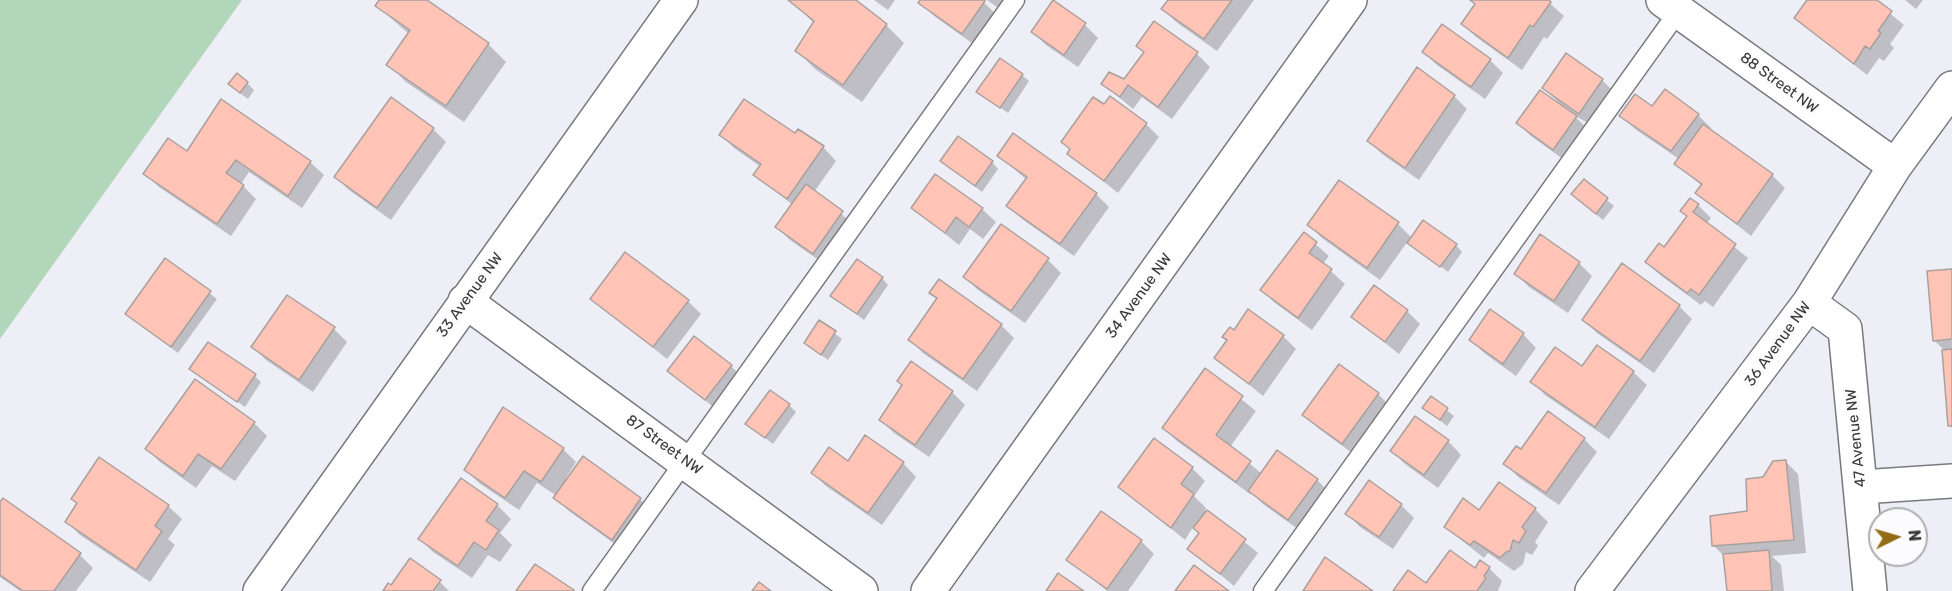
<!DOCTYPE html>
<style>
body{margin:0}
#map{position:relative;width:1952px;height:591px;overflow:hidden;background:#eeeef6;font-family:Rubik,sans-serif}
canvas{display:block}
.north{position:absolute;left:1868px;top:507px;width:60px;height:60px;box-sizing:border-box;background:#fcfcfe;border:2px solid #aeaeb0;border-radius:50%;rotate:85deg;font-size:16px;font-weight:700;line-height:24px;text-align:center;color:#38383b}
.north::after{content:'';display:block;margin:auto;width:21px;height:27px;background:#936d15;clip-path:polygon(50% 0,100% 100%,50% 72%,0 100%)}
</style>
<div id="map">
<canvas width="1952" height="591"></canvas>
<div class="north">N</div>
</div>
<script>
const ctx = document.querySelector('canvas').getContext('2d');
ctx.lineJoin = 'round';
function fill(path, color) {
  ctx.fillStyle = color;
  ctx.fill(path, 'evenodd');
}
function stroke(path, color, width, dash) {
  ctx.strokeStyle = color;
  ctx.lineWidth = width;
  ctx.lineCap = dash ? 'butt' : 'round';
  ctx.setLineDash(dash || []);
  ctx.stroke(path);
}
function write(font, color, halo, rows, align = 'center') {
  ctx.font = font + ' Rubik,sans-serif';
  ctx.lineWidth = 6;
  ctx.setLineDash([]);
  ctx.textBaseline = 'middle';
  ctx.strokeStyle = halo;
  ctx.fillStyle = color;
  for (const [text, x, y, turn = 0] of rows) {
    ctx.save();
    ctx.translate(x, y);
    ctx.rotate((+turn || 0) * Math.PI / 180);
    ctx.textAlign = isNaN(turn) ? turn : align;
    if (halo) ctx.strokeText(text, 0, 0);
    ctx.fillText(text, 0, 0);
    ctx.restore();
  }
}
const green = new Path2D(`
 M0,0H242L0,339Z`);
const shadow = new Path2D(`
 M381,0H424L488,44L506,62L464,122L406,82L388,64L409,34L377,6Z
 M790,0H853L886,25L904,43L862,102L815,69L797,51L814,23Z
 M874,0H895L888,10Z
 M922,0H981L998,16L976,46L934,16L920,3Z
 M987,0H1008L1001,10Z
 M1170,0H1254L1217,51L1176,22L1163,9Z
 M1472,0H1546L1564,16L1547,39L1544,37L1522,70L1476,37L1463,24L1477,4Z
 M1809,0H1874L1904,25L1890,44L1894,48L1884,61L1879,58L1867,75L1796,18Z
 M1905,0H1923L1916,9Z
 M1085,25L1098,38L1078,67L1046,45L1033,32Z
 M1423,52L1490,60L1503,73L1485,99L1437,65Z
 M1197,54L1210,67L1172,119L1142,97L1133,109L1103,84L1125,81Z
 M1567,55L1602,80L1616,94L1593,126L1572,114L1589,130L1567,162L1531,136L1518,123L1561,105L1544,88Z
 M1022,75L1029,81L1008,113L978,92Z
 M247,83L254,90L248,99L237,91Z
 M1454,96L1467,109L1419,180L1382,154L1369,141Z
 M222,102L310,162L324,175L302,208L249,172L241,184L256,199L231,236L159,187L145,174L187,153Z
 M1104,106L1146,124L1159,137L1118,193L1069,154Z
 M1652,108L1698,115L1711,128L1709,130L1772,175L1785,188L1751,236L1697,193L1702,186L1676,164L1679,159L1635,129L1621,116Z
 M433,129L446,142L391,220L349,190L336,177Z
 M721,135H795L823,147L836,161L814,192L856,226L827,266L790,240L777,227L793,205L755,175L761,167L734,148Z
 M999,156L1096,194L1109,207L1074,256L1022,219L1008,206L1027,180Z
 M942,161L992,162L998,169L982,192Z
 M935,176L982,209L996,222L983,239L970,229L959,245L913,208Z
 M1584,181L1614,206L1603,220L1580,201Z
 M1698,205L1711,218L1706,224L1748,258L1713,307L1705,301L1701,305L1660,275L1647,262L1664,249Z
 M1398,224L1412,238L1456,245L1462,252L1448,272L1408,241L1380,280L1322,238L1309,225Z
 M1001,226L1048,260L1061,273L1025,323L978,290L965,277Z
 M1304,234L1329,256L1323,264L1345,284L1312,330L1275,303L1262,290Z
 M166,260L217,299L178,353L127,314Z
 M1579,263L1592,276L1568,313L1529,287L1516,274Z
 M1952,270V428L1950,426L1944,350L1934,340Z
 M882,278L888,285L864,320L832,296Z
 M931,293L1001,325L1014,338L977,391L923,353L910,340L938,299Z
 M592,299L688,301L701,314L667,359Z
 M1679,306L1692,319L1654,373L1597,333L1584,320Z
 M1407,311L1420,324L1399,354L1353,317Z
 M1490,311L1523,334L1536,348L1516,376L1484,353L1471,340Z
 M820,322L842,339L828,360L805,343Z
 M334,329L347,342L313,392L266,360L253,347Z
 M1234,332L1283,336L1296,349L1263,396L1216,358Z
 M1597,347L1633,372L1647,385L1609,439L1545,395L1532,381L1582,368Z
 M731,366L744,379L719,412L669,370Z
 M191,369L255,376L261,382L245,407Z
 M1205,370L1256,411L1230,447L1262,474L1317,480L1330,493L1302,532L1263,504L1251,492L1250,494L1177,441L1164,428Z
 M904,386L952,392L965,405L929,457L894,433L881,420Z
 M1378,394L1391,407L1356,456L1318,428L1304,415Z
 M1431,398L1454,416L1447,426L1424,408Z
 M789,405L796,412L773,444L747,424Z
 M504,409L563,449L576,462L566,478L640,499L653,512L626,552L569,511L555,498L557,496L537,483L519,510L479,483L466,470Z
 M254,423L267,436L235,481L212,466L196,488L160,462L147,449Z
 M1584,439L1597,452L1559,505L1518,477L1505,463L1521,451Z
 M1448,441L1461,455L1438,488L1405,464L1392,451Z
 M1785,461L1798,474L1806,553L1772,556L1781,565L1784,591H1728L1725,557L1713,545L1748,513Z
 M848,463H903L916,477L882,525L826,486L813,473Z
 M1192,468L1205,481L1194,496L1206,508L1205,510L1258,553L1234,586L1189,549L1200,533L1193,527L1185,540L1120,487Z
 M461,480L497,505L511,519L500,533L512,545L500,562L488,555L472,578L433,552L420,539Z
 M0,504L80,555L93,568L76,591H20L0,577Z
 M1401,505L1414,518L1393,549L1360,527L1347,513Z
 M168,506L182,519L168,539L175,545L150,582L80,535L67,522Z
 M1535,509L1548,522L1535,542L1538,546L1532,555L1526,552L1523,564L1514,571L1488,553L1484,558L1445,527L1480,512Z
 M1141,541L1154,554L1128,591H1107L1068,559Z
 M410,561L440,582L449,591H387Z
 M1489,568L1502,581L1498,591H1395L1427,585Z`);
const building = new Path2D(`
 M379,0H427L489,43L446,106L386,65L410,30L375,6Z
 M788,0H856L887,24L843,85L795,51L814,21Z
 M920,0H984L985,1L962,34L918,3Z
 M1053,0L1086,23L1064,55L1031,32Z
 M1168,0H1232L1204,39L1161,9Z
 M1470,0H1549L1551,2L1533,27L1530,25L1508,58L1461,24L1475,4Z
 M1807,0H1877L1892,11L1878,31L1881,33L1870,49L1865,46L1854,64L1794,18Z
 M1154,21L1198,52L1158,107L1128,85L1120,97L1101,84L1109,72L1124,79L1144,52L1136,46Z
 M1442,24L1491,59L1471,87L1422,52Z
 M1566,53L1603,79L1579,114L1542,88Z
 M1000,58L1023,74L1000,108L976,92Z
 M1417,67L1455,95L1405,168L1367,141Z
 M237,73L248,82L240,93L228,84Z
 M1665,89L1699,114L1671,151L1619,116L1635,94L1652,106Z
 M1540,90L1577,116L1553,150L1516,123Z
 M1110,96L1147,123L1104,181L1067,154L1070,149L1061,142L1093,97L1104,104Z
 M391,97L434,128L377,208L334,177Z
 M221,99L311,161L288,196L236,160L226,173L244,185L217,224L143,174L168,138L187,151Z
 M744,99L795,133L798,129L824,146L787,199L753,175L761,164L719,135Z
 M1703,124L1773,174L1737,224L1695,193L1702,184L1674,164Z
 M1013,133L1097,193L1060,244L1006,206L1027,177L997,156Z
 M958,136L993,161L975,186L940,161Z
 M935,174L983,208L969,227L956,217L945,233L911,208Z
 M1584,179L1608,198L1596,214L1571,194Z
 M1339,180L1399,222L1367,268L1307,225Z
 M806,184L843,211L813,254L775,227Z
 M1690,198L1699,204L1693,212L1736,244L1699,295L1691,289L1687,293L1645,262L1659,243L1664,247L1687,216L1680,211Z
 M1423,220L1457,244L1440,267L1407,243Z
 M1001,224L1049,258L1011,311L963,277Z
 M1304,232L1317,242L1309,253L1332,269L1298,318L1260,290Z
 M1540,234L1580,262L1554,301L1514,274Z
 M625,252L689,300L653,347L590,299Z
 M165,258L211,291L171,347L125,314Z
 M857,259L883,277L857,314L830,296Z
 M1622,263L1680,305L1640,361L1582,320Z
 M1952,269V339L1933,341L1927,271Z
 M939,279L1002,324L963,379L908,340L937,298L929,293Z
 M1374,285L1408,310L1385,342L1351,317Z
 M287,295L335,327L299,380L251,347Z
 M1248,309L1284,335L1249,384L1214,358L1227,340L1222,337L1230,327L1234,330Z
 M1490,309L1524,333L1503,364L1469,340Z
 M819,320L836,331L821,355L804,343Z
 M694,336L732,365L705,400L667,371Z
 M208,342L256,374L237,402L189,369Z
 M1597,345L1634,371L1595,427L1530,382L1555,347L1582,366Z
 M1952,349V426H1948L1942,350Z
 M911,361L953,391L915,445L879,420L902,385L897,381Z
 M1339,364L1379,393L1342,444L1302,415Z
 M1205,368L1243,396L1216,435L1251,461L1236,482L1162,428Z
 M195,379L255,422L221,469L198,454L183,476L145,449Z
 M770,390L790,404L765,438L745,424Z
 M1431,396L1448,408L1440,420L1422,408Z
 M503,407L564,448L541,482L524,471L505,498L464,470Z
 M1548,411L1585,438L1546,493L1503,464L1516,446L1521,449Z
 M1415,416L1449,440L1424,475L1390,451Z
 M865,435L904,462L868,513L811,473L829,447L848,461Z
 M1154,438L1193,467L1181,484L1194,494L1171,528L1118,487Z
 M1277,450L1318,479L1288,520L1248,491Z
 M583,456L641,498L612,540L553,498Z
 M99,457L169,505L155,526L162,531L136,570L65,522L77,503L71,499Z
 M1786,460L1794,540L1712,546L1710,516L1747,511L1746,479L1763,477L1773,461Z
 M461,478L498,504L486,521L499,530L486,550L474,542L458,566L418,539Z
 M1369,480L1402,504L1379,537L1345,514Z
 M1499,482L1536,508L1522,527L1526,531L1519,543L1513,540L1510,551L1506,552L1500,558L1474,541L1470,545L1444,527L1463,498L1479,510Z
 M3,498L81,553L54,591H23L0,575V502Z
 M1207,510L1246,539L1220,574L1187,549L1199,533L1193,528Z
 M1101,511L1142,540L1107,589L1066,560Z
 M1450,550L1475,568L1480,560L1490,567L1484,576L1486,578L1477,591H1393L1408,570L1426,583Z
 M1769,550L1772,591H1727L1723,554Z
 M1325,557L1373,591H1303Z
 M410,558L441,580L433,591H383L388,583L391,585Z
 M535,564L574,590V591H516Z
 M1194,565L1229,591H1175Z
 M1058,573L1084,591H1046Z
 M759,582L771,591H752Z`);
const lane = new Path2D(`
 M592,591L1015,0
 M1263,591L1683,5`);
const street = new Path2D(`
 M1663,0L1895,166
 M465,301L861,591
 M1809,303L1845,329L1870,591
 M1861,487L1952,481
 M260,591L681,0
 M928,591L1350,0
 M1592,591L1809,303L1895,166L1952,88`);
const streetNames = [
 ["88 Street NW",1779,83,36],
 ["33 Avenue NW",470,295,-54],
 ["34 Avenue NW",1139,296,-54],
 ["36 Avenue NW",1778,344,-54],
 ["47 Avenue NW",1856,438,-96],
 ["87 Street NW",664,445,36]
];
fill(green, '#b2d6ba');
fill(shadow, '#0003');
fill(building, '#ffc4b6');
stroke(building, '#a9a09e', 1.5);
stroke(lane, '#797980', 21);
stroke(street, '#797980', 36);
stroke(lane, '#fff', 18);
stroke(street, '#fff', 33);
write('15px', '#38383b', '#fcfcfe', streetNames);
</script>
